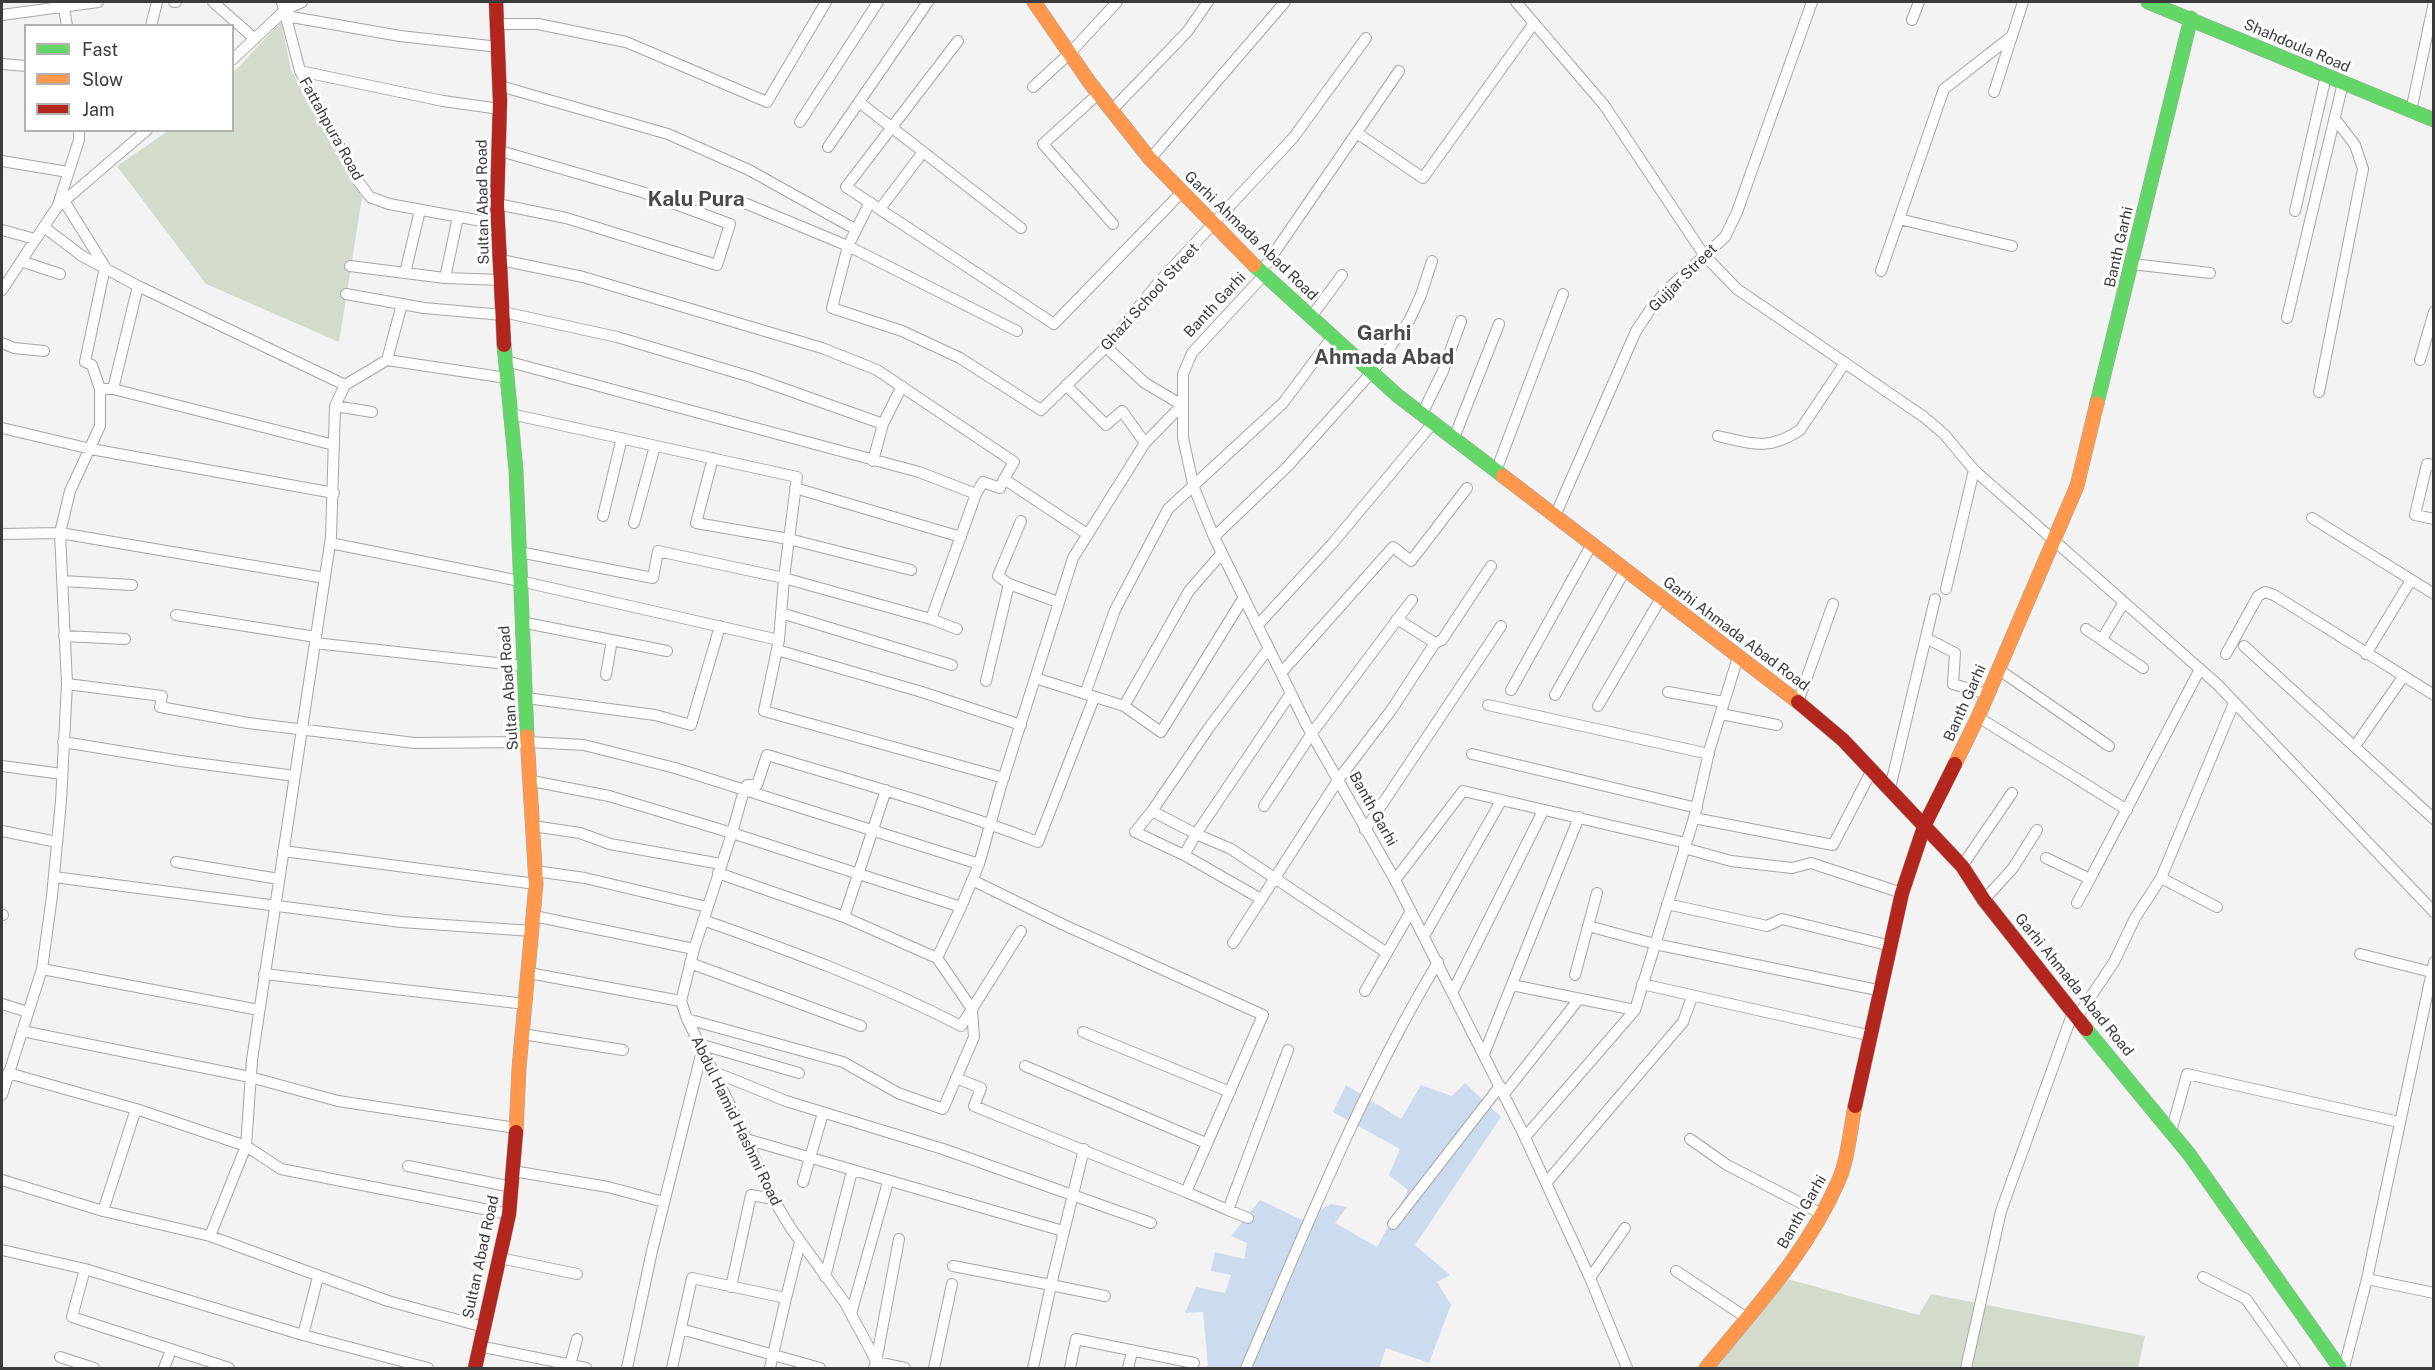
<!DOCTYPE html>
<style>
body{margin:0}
#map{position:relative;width:2435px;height:1370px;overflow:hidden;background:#f3f3f3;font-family:"Public Sans",sans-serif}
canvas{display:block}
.frame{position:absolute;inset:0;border:3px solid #3b3b3c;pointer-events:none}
.legend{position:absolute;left:24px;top:24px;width:210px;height:108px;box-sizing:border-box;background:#fff;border:2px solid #b1b1b1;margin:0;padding:8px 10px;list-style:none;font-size:18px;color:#3b3b3c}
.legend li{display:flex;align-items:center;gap:12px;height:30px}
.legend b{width:30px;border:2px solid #b1b1b1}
</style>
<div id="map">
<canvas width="2435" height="1370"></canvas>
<div class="frame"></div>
<ul class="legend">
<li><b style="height:8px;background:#63d668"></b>Fast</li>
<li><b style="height:8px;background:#ff974d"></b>Slow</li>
<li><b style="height:8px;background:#b3261e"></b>Jam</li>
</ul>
</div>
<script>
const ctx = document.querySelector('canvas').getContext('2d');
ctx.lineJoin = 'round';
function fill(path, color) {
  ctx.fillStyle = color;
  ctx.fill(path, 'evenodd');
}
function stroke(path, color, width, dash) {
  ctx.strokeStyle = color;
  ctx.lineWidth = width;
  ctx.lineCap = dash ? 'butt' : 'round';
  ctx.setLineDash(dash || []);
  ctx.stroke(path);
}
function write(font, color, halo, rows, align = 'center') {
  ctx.font = font + ' "Public Sans",sans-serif';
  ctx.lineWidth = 6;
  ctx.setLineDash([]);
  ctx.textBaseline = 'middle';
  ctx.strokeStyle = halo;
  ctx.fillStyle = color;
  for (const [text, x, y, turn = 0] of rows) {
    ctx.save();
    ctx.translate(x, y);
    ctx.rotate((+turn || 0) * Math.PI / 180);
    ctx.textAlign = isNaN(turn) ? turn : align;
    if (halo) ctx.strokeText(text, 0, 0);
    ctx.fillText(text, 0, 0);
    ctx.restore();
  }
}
const green = new Path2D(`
 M281,22L291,70L362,198L339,342L206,284L117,166L168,131L232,130L233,73Z
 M1780,1277L1919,1315L1931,1294L2145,1336L2138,1368H1706Z`);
const water = new Path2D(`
 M1465,1083L1501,1117L1415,1245L1450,1275L1437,1282L1451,1305L1429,1363L1386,1348L1379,1368H1202L1208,1366L1203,1312L1185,1313L1196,1287L1225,1293L1231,1275L1211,1271L1215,1252L1244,1259L1247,1243L1231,1236L1260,1200L1302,1220L1331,1204L1347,1207L1335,1223L1377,1247L1408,1190L1389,1175L1400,1149L1333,1112L1346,1085L1401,1119L1421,1085L1452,1096Z`);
const street = new Path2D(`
 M63,2L67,26
 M174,2H176
 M213,2L255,39
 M282,2L300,71L358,181L370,197L389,204L498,224
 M1516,2L1604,105L1704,255L1737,289L1924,417L1944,434L1974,470L2217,684L2434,912
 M2,15L98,2
 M286,16L400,36L499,47
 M1912,20L1919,2
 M498,24H538L626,42L767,102L826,2
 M151,26L157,2
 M958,41L846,187L1054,324L1181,193
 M232,60L285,10L302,2
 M2,64L26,66
 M300,71L443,101L500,109
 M500,86L668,134L749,170L855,229
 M1033,87L1070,53L1117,2
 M1994,92L2023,2
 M1098,94L1043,144L1113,224
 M859,102L1021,228
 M1111,111L1187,32L1208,2
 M2411,111L2434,2
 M800,122L878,2
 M1357,133L1423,178L1534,23
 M828,147L928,2
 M1150,159L1285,2
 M2,161L68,172
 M870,202L848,246L832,308L902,331L960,358L1041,410L1106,347L1158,283L1293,138L1366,38
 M497,204L566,218L717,265L730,224L642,192L497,150
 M747,204L848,246L1017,331
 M58,205L79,140V130
 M880,209L923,152
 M2295,211L2326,76
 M1899,219L2012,246
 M44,227L82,256L138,286L345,385
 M2,230L35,239
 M501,260L583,277L822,348L877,370L1014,462L1004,479L1087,534
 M21,261L60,274
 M2132,264L2210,273
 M350,266L445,278L501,280
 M1881,271L1944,89L2012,36
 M1261,272L1399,71
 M405,273L420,210
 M1264,275L1192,353L1183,374V438L1194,488L1214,537L1306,724L1395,880L1521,1129L1590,1278L1627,1368
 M445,278L458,217
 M2,290L57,207L147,130
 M346,294L424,308L503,315
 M503,312L617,337L751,377L883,424L902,386
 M1311,317L1342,275
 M2287,318L2343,83
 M2,343L14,348L44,351
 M387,360L402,304
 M2420,360L2434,312
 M506,361L919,472L976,494L931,619L784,578L797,477L511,414
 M1066,385L1106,425L1122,411L1145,443
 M105,389H113L138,286
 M113,389L334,445
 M2319,392L2363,169L2355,145L2335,119
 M335,406L372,412
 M1422,414L1443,371L1461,321
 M2,428L91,449L334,493
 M1718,436C1752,444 1769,451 1800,430L1845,363
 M1454,438L1499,324
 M713,458L696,523L789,539L911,570
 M873,461L883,424
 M2434,465L2427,464L2415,515L2434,519
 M1496,471L1563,294
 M795,488L961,537
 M976,494L983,482L1000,488L1004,479
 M603,516L622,438
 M1555,516L1636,331L1652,307L1670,287L1725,237L1737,212L1812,2
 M2312,518L2434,594
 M1021,521L998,576L1009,584L1058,602
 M634,523L655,446
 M2,534L60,533L325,578
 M1214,537L1288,466L1372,372L1409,321L1421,295L1432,261
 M330,543L520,581L779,640L784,578L658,551L653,578L519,552
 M1222,553L1189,591L1124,706L1161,732L1244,597
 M62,581L132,585
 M1946,589L1974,470
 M781,613L952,665
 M176,615L316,637
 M931,619L957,629
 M1397,619L1435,643
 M521,622L667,651
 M1258,625L1332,544L1433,423
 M2086,629L2143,668
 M64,636L125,639
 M1926,638L1955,653L1953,684L1987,694
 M2102,639L2124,602
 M779,640L764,711L1004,778
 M315,643L524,666
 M2244,646L2434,819
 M777,650L922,692L1021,725
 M2226,654L2258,596L2265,592L2274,595L2434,695
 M2366,654L2411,580
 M1998,669L2109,746
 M1281,673L1393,547L1411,561L1467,488
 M606,675L612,640
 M1035,678L1124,706
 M986,681L1009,584
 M67,684L162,696L160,707L248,723L415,743L529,742L584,745L675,768L979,864
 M1511,690L1592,544
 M1668,692L1724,702
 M1291,693L1196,834L1231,849L1387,953
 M1085,694L1115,610L1168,509L1283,403L1333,336
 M1555,695L1625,570
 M526,698L655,715L691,725L720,626
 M1094,698L1038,842C949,808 858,782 767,755L757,785H747L744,790L732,833L961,907L979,864L1001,786L1073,558L1145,443L1182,405L1145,383L1106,347
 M1798,702L1833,604
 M1488,705L1709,754
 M1598,706L1661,598
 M1721,714L1777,725
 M1978,717L2127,810
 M63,742L180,761L295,776
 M2355,746L2403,677
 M1472,754L1697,808
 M2,766L62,774
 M532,781L609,796L732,833L694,949L681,1001
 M1890,788L1935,599
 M1264,806L1312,733L1412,600
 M1152,811L1135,832L1184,855
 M1694,818L1833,845L1872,770
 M533,826L580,833L610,844L721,864
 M1365,830L1501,626
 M2,831L57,842
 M1684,848L1731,861L1792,868L1811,863L1902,893
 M283,851L536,884
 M2046,858L2090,879L2200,669
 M176,862L279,879
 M1962,866L2012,793
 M535,871L585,878L707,907
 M54,877L401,922L532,931
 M2161,878L2234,703
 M1395,880L1463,791L1686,843
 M1261,899L1184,855L1196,834L1152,811L1208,729L1269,648
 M1984,900L2013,868L2037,830
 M2077,903L2090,879
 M1667,904L1767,926L1782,919L1891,946
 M2,915H3
 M534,916L694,949
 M844,917L886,790
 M703,920C791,951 878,983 961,1026L972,1009L937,958L844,917L718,873
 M1588,926L1655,944L1882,991
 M1424,936L1501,801
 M1233,943L1338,780L1392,709L1435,643L1442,640L1491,566
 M2360,954L2431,972
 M937,958L961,907
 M690,963L861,1026
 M42,969L259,1010
 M529,973L681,1001L687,1019L741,1127L770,1193L790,1227L845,1303L871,1351L876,1362L874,1368
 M264,974L526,1004
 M1575,975L1597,893
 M1642,984L1872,1036
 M1512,985L1635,1010
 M1365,991L1411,911
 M1453,991L1543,811
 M2,1004L28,1012
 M2077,1017L2114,962L2135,918L2161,878L2217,907
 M687,1019L843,1062L898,1093L943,1109L974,1037L972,1009L1021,931
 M22,1031L250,1077L338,1101L516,1128
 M1083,1032L1230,1092
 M522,1034L623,1050
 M699,1044L799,1073
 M1484,1054L1579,817
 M1025,1066L1206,1143
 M712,1071L786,1101L943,1149L1151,1223
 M8,1073L136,1109L246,1146L281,1169L509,1214
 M956,1078L981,1088L974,1106L1186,1192L1263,1015L1064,925L972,880
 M1504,1094L1579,999
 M2,1095L42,969L52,896L61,801L67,684L60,533L70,491L100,426V389L92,365L85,362L105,267L64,201
 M2171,1132L2187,1074L2399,1122
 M1525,1137L1635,1010L1694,818L1710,748L1738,657
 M746,1139L1063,1231
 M1690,1139L1727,1165L1822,1214
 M1084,1149L1051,1285L1105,1296
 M408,1166L512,1187
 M513,1171L608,1187L664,1202
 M2,1180L103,1211L136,1109
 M803,1182L823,1113
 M1546,1183L1683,1022L1692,997
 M1186,1192L1228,1210L1288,1050
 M1228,1210L1248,1218
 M103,1211L210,1236L246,1146L252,1060L331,537L335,406L345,385L387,360L507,378
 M1393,1224L1500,1086
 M210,1236L388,1301L484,1327
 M899,1239L876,1362L905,1368
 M2,1250L85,1269L72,1317L229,1368
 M500,1258L577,1274
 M953,1266L1051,1285L1033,1368
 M85,1269L303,1335L428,1368
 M1676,1271L1747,1318
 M825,1277L852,1171
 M2203,1277L2246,1299L2295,1368
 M1590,1278L1625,1228
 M2367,1279L2434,962
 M731,1287L751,1195L773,1199
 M851,1314L888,1182
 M681,1329L820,1368
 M303,1335L318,1277
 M479,1346L586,1368
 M60,1357L94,1368
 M570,1365L577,1339
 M164,1368L171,1350
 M627,1368L652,1251L702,1051
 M672,1368L692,1278L786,1298L800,1242
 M770,1368L786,1298
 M934,1368L952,1284
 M1070,1368L1076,1339L1194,1363
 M1128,1368L1132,1352
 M1246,1368C1305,1231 1361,1090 1438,962
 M1966,1368L2001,1211L2073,1012
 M2344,1368L2367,1279L2434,1293`);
const fast = new Path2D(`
 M2148,2L2434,120
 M1254,265L1398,396L1503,476
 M504,345L516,470L527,736
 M2097,403L2191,18
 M2086,1029L2189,1154L2340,1368`);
const slow = new Path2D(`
 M1034,2L1090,83L1150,159L1254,265
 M1503,476L1798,702
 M1955,764L1978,717L2077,486L2097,403
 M516,1132L519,1068L536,884L527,736
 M1706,1368C1754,1309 1807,1253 1838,1182C1848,1160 1850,1130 1855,1106`);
const jam = new Path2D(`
 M496,2L500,101L497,204L504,345
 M1798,702L1843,740L1962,866L1984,900L2086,1029
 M1855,1106L1902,893L1925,824L1955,764
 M475,1368L509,1214L516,1132`);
const streetNames = [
 ["Shahdoula Road",2297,46,23],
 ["Fattahpura Road",331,129,61],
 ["Sultan Abad Road",483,202,-91],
 ["Garhi Ahmada Abad Road",1251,236,44],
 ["Banth Garhi",2119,247,-77],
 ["Gujjar Street",1683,278,-45],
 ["Ghazi School Street",1150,297,-48],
 ["Banth Garhi",1215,305,-47],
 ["Garhi Ahmada Abad Road",1736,634,37],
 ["Sultan Abad Road",509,688,-94],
 ["Banth Garhi",1965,703,-66],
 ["Banth Garhi",1373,809,61],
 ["Garhi Ahmada Abad Road",2074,985,51],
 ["Abdul Hamid Hashmi Road",736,1121,64],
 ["Banth Garhi",1802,1212,-60],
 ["Sultan Abad Road",481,1257,-78]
];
const districtNames = [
 ["Kalu Pura",696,200],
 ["Garhi",1384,334],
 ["Ahmada Abad",1384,358]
];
fill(green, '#d4dbcc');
fill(water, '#cddbef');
stroke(street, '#a6a6a6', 12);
stroke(fast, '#a6a6a6', 15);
stroke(slow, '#a6a6a6', 15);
stroke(jam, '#a6a6a6', 15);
stroke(street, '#fdfdfd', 10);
stroke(fast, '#63d668', 14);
stroke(slow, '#ff974d', 14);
stroke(jam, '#b3261e', 14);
write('15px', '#3b3b3c', '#fff', streetNames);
write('bold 21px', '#4a4a4c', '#fff', districtNames);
</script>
